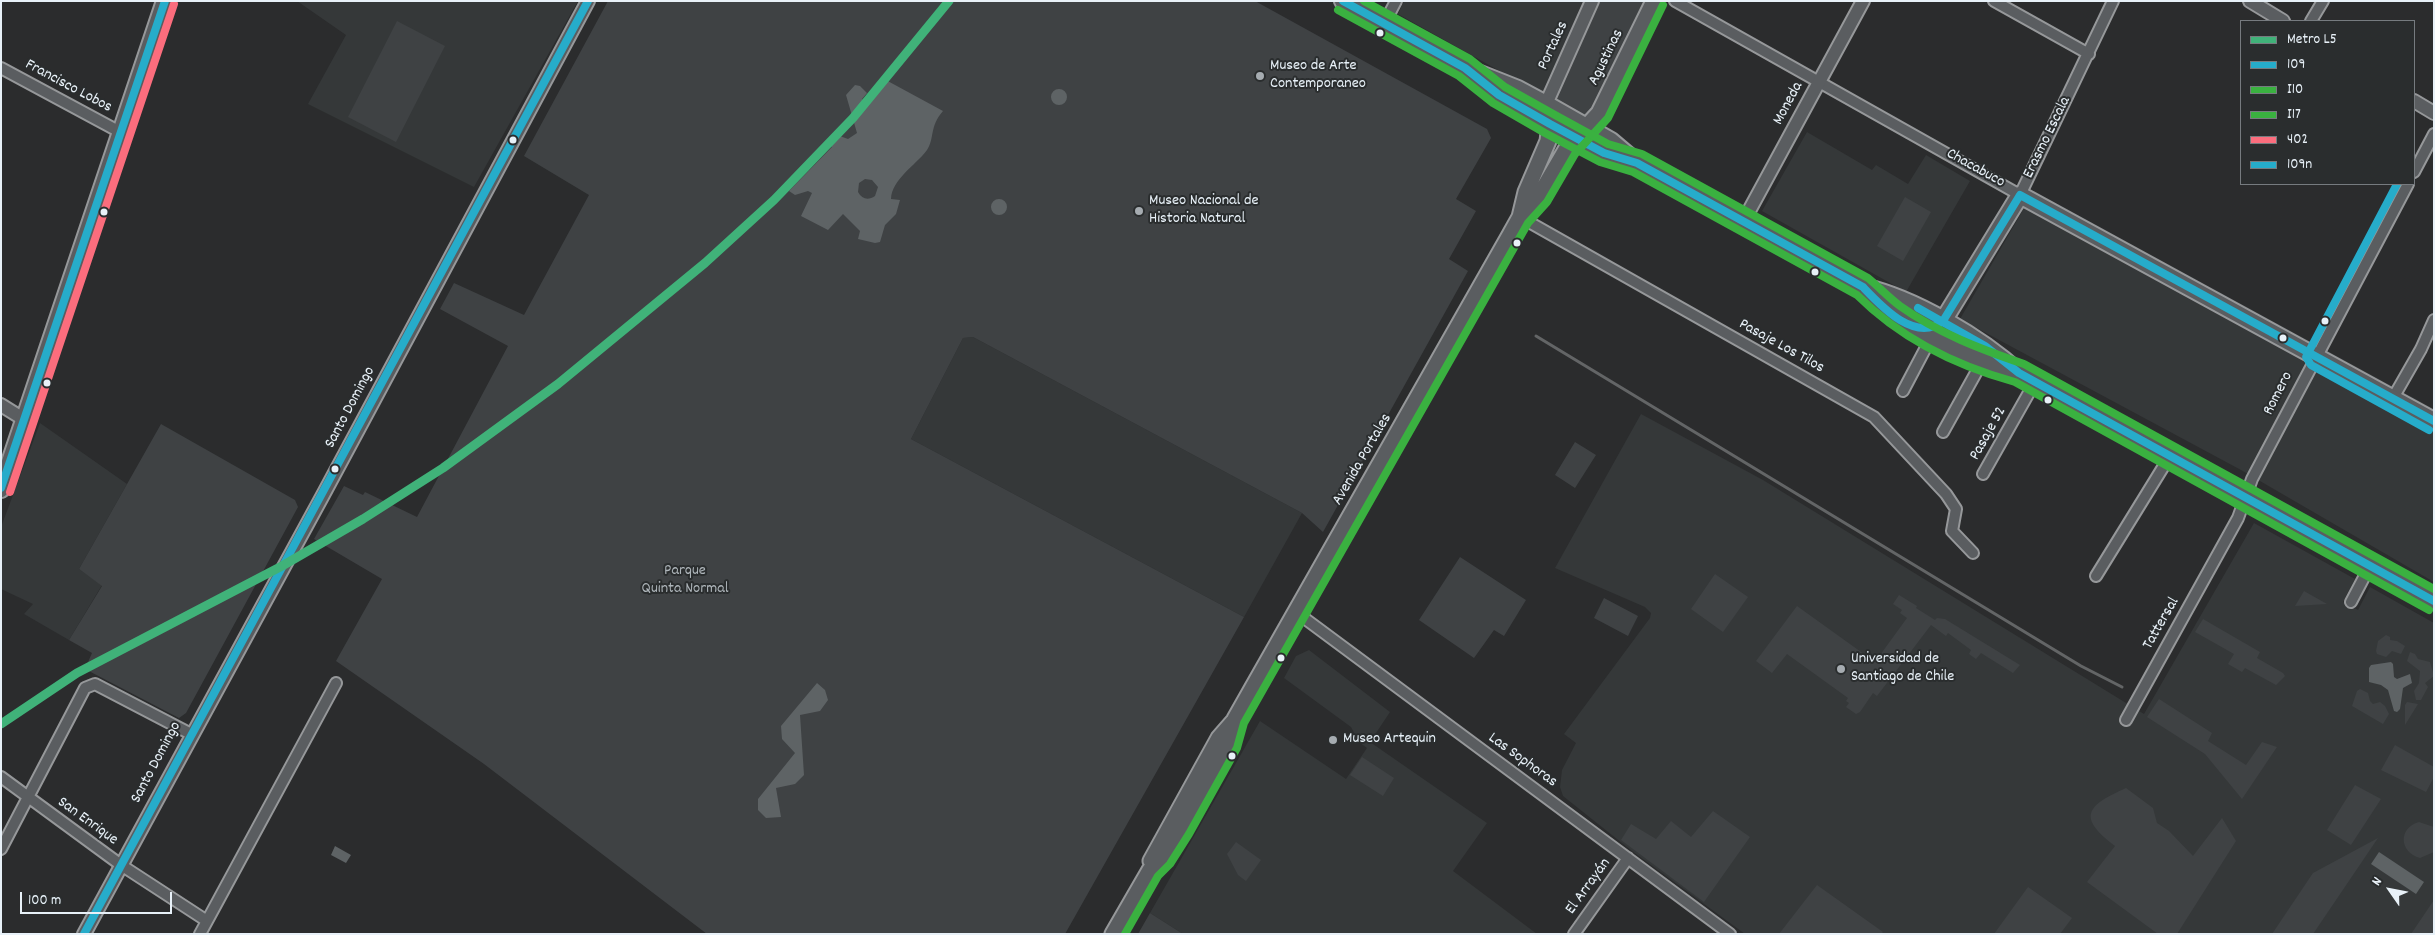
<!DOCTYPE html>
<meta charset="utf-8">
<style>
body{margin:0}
#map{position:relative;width:2435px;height:935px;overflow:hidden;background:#2b2c2d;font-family:Dekko,sans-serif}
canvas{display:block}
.frame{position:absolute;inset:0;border:2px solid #e8f1f8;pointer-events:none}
.legend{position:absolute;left:2240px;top:20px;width:175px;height:165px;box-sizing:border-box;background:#2a2d2e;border:1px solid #767b7f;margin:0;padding:6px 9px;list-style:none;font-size:15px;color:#e8f1f8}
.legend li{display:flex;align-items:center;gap:10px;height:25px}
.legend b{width:25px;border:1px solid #767b7f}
.north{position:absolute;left:2365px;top:865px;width:50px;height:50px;-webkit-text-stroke:4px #2a2d2e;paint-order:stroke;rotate:303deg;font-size:14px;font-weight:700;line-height:20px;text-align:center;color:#e8f1f8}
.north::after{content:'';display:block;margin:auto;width:18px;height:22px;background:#e8f1f8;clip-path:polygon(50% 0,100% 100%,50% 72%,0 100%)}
.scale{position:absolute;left:20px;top:892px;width:152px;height:22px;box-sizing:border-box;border:2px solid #e8f1f8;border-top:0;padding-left:6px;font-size:15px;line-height:18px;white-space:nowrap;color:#e8f1f8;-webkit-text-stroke:4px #2a2d2e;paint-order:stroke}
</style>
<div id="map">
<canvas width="2435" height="935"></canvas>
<div class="frame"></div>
<ul class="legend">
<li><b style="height:6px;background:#40b279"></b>Metro L5</li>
<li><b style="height:6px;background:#26acca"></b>109</li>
<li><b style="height:6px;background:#3ab140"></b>I10</li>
<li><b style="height:6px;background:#3ab140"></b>I17</li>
<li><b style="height:6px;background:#fb6d7d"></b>402</li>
<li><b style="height:6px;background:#26acca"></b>109n</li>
</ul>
<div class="north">N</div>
<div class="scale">100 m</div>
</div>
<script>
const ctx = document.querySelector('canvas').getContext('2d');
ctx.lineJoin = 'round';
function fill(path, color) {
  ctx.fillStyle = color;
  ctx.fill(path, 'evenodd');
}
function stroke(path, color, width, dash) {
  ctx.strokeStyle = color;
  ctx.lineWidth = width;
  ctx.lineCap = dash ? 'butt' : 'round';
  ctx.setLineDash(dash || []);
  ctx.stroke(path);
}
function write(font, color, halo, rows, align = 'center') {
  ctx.font = font + ' Dekko,sans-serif';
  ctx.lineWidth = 4;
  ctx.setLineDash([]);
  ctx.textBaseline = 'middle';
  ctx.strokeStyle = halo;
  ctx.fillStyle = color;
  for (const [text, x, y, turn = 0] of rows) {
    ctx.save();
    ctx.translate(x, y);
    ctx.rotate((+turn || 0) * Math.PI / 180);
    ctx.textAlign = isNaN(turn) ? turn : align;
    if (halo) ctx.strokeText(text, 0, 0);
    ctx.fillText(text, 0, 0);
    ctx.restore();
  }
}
const built = new Path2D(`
 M297,1H578L474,187L308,104L346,35Z
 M1404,1H1589L1548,90L1539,93L1398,14Z
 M1807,132L1872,170L1876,165L1908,184L1926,155L1970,181L1906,292L1762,211Z
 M2034,191L2434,409V582L2241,470L1960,319Z
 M973,337L1302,513L1244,617L911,439L963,338Z
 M1641,414L1763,480L2144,714L2254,523L2355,579L2343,602L2358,610L2370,587L2434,623V934H1745L1632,851L1563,796L1560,787L1562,770L1576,743L1564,734L1650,618L1651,613L1645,607L1555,568Z
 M40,423L127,484L79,569L102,585L69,640L24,614L33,604L1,589V527Z
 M1309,650L1390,712L1370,742L1487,823L1453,871L1537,934H1183L1150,913L1260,721L1346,779L1367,748L1359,742L1351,727L1284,678L1296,656Z`);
const green = new Path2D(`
 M608,1H1255L1487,129L1491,138L1456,199L1476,211L1449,259L1468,271L1323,532L1302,513L973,337L963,338L911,439L1244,617L1065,934H707L484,764L336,661L382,579L314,539L344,486L363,495L365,492L417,517L508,346L440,309L454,283L524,315L589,195L524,156Z
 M1599,1H1651L1588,121L1553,100Z
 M397,21L445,46L396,142L348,117Z
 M1905,197L1931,212L1903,261L1877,246Z
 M161,424L295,500L298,507L186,713L179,718L85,669L92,653L69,640L102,586L79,569Z
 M1575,442L1596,455L1575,488L1555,475Z
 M1460,557L1526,600L1504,636L1494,630L1474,658L1419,620Z
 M1715,574L1748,597L1723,632L1691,609Z
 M2304,591L2327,604L2295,606Z
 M1899,595L1917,606L1916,608L1935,620L1937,618L1945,619L2020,665L2013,673L1981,653L1976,659L1969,654L1971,650L1948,633L1946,636L1931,625L1877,696L1873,693L1860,712L1856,714L1846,707L1849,703L1846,701L1848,698L1787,654L1772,673L1756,661L1797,606L1875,662L1907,618L1900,613L1902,610L1893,604Z
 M1604,598L1638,616L1628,636L1594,618Z
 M2203,619L2260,652L2257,658L2283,673L2285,676L2276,685L2245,668L2242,672L2228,664L2234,654L2195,632Z
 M2386,635L2390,637V640L2397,641L2405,646L2401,654L2392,651L2386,657L2377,654L2376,651L2378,641Z
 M2410,652L2415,654L2418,659L2430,662L2434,676L2425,683L2428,687L2421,700H2416L2414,691L2419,683L2420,671L2407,661Z
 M2360,689L2368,693L2370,701L2373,704L2380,702L2385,706L2389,714L2383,724L2352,706L2357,691Z
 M2159,699L2212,733L2208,741L2246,765L2262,742L2277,747L2242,799L2205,754L2147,717Z
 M2407,702L2418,704L2405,725V705Z
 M2395,745L2434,767V777L2426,792L2381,770Z
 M1362,757L1394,778L1383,796L1350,775Z
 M2355,785L2381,799L2351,845L2327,830Z
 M2126,788L2153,808L2157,823L2169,831L2193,856L2222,818L2236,841L2177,934H2158L2087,882L2115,846C2077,817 2086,806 2126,788Z
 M1713,811L1750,837L1704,902L1621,840L1631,824L1656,839L1671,821L1691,837Z
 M2419,822L2434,827V852L2420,858C2399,852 2398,828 2419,822Z
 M2378,838L2313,934H2272L2313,873Z
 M1236,842L1261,860L1246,881L1238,875L1227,854Z
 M1817,885L1883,932L1881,934H1779Z
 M2028,887L2072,918L2060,934H1994Z
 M2434,900V934H2411Z
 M1150,913L1183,934H1138Z`);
const water = new Path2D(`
 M884,79L943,111C929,127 935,138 927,150C915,166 892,179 891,199L900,200L896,214L885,225L880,242L875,243L858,239L860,231L843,214L828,230L801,216L812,193L808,191L795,195L789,191L832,147L829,144L837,135L848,139L857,133L846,95L855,85L860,86L867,93L862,99L864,101ZM865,179L872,180L878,187L875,196C868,201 862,199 858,192L859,183Z
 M1051 97a8 8 0 1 1 16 0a8 8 0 1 1-16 0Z
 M991 207a8 8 0 1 1 16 0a8 8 0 1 1-16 0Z
 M2391,662L2393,664L2394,677L2397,679L2410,674L2412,683L2403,688L2400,709L2397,712L2394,711L2388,690L2381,685L2369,682V668L2371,665Z
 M817,683L825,690L828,700L820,711L800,715L804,775L795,784L776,788L781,817L766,818L758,810V799L795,753L782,739L781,726Z
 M335,846L351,855L346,863L331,855Z
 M2379,852L2424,882L2416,894L2371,864Z`);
const minor = new Path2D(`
 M1675,1L2020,195L2113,1
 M1994,1L2089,54
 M2311,21L2323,1
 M1384,24L1396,1
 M1,68L120,132
 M2414,172L2434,134
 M1520,217L1874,417L1946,494L1956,509L1952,531L1973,553
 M1903,391L1932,336
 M2393,398L2421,349L2434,320
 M1943,432L1982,362
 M1983,474L2035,382
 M2096,576L2170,456
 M2351,602L2370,566
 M1296,612L1730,934
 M2126,720L2238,518L2252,479L2408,184
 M1,777L121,865L207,921
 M1,849L85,688L95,684L191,734
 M200,934L336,683
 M1574,934L1628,858`);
const tertiary = new Path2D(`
 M2250,1L2283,21
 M2414,101L2434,113
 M1546,104L1592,1
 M1743,222L1863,1
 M1,405L25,420
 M84,934L323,495L588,1`);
const secondary = new Path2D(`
 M1520,217L1539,196L1567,148L1599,113L1654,1
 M1151,861L1219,738L1233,722
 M1113,934L1150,870L1162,858L1180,829L1228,743L1235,719L1252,689L1510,235L1520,217L1526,192L1548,141L1550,124L1548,112`);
const primary = new Path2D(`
 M1343,1L1465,68L1518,89L1546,104L1611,141L1637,163L1863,287C1913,298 1981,338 2019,373L2434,601
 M1475,77C1496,94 1520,107 1544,120C1573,137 1602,155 1635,163
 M1863,287C1892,321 1971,361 2015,372
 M1921,329L1935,327L1943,321L2020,195L2434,421
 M1,489L165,1`);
const rail = new Path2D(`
 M1536,336L2081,666L2122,687`);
const bus1 = new Path2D(`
 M1343,1L1465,68L1499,95L1550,124L1604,153L1637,163L1863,287C1882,307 1915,343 1943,321L2020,195L2434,421
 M1918,308L1985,346L2019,373L2434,601
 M1,488L165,1
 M84,934L588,1`);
const bus2 = new Path2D(`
 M1338,10L1459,76L1493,103L1545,133L1600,162L1633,172L1857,295C1900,338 1957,366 2015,382L2429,610
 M1125,934L1158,876L1170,864L1189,834L1237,748L1244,723L1528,223L1547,202L1575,154L1608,118L1663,5`);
const bus3 = new Path2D(`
 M1364,1L1470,59L1505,87L1555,115L1608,144L1642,154L1868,278C1879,287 1888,297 1900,306C1938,333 1980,349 2024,364L2434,589`);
const bus4 = new Path2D(`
 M10,492L174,4`);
const bus5 = new Path2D(`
 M2397,184L2306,357L2311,365L2429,430`);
const metro1 = new Path2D(`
 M1,724L77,673L282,566L363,519L443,468L558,384L705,263L774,200L853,118L949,1`);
const markers = [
 [1380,33,4.5,"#e8f1f8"],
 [1260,76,5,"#a6acb1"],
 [513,140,4.5,"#e8f1f8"],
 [1139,211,5,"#a6acb1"],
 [104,212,4.5,"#e8f1f8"],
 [1517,243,4.5,"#e8f1f8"],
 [1815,272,4.5,"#e8f1f8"],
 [2325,321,4.5,"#e8f1f8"],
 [2283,338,4.5,"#e8f1f8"],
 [47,383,4.5,"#e8f1f8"],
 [2048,400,4.5,"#e8f1f8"],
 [335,469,4.5,"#e8f1f8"],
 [1281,658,4.5,"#e8f1f8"],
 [1841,669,5,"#a6acb1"],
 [1333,740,5,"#a6acb1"],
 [1232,756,4.5,"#e8f1f8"]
];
const streetNames = [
 ["Portales",1554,46,-65],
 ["Agustinas",1607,58,-64],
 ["Francisco Lobos",68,87,28],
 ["Moneda",1789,104,-62],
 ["Erasmo Escala",2048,138,-64],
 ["Chacabuco",1975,169,29],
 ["Pasaje Los Tilos",1781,347,29],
 ["Romero",2279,394,-63],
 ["Santo Domingo",351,408,-62],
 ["Pasaje 52",1989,434,-61],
 ["Avenida Portales",1363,460,-60],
 ["Tattersal",2162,624,-60],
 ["Las Sophoras",1522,761,36],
 ["Santo Domingo",157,763,-62],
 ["San Enrique",87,822,36],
 ["El Arrayán",1589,887,-54]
];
const poiNames = [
 ["Museo de Arte",1270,67],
 ["Contemporaneo",1270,85],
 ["Museo Nacional de",1149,202],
 ["Historia Natural",1149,220],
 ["Universidad de",1851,660],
 ["Santiago de Chile",1851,678],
 ["Museo Artequin",1343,740]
];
const parkNames = [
 ["Parque",685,572],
 ["Quinta Normal",685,590]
];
fill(built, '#353839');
fill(green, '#3f4244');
fill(water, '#5e6365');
stroke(minor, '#96989a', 14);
stroke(tertiary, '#96989a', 16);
stroke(secondary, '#96989a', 19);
stroke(primary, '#96989a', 20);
stroke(minor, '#5a5d60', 10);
stroke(tertiary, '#5a5d60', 12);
stroke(secondary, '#5a5d60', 15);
stroke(primary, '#5a5d60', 16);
stroke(rail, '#636566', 3);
stroke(bus1, '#26acca', 8);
stroke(bus2, '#3ab140', 8);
stroke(bus3, '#3ab140', 8);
stroke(bus4, '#fb6d7d', 8);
stroke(bus5, '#26acca', 8);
stroke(metro1, '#40b279', 9);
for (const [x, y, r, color] of markers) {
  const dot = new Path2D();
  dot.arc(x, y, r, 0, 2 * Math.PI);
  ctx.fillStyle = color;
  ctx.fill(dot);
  stroke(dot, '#2a2d2e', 2);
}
write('16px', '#e8f1f8', '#2a2d2e', streetNames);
write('16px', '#e8f1f8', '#2a2d2e', poiNames, 'left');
write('16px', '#aeb5ba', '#2a2d2e', parkNames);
</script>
